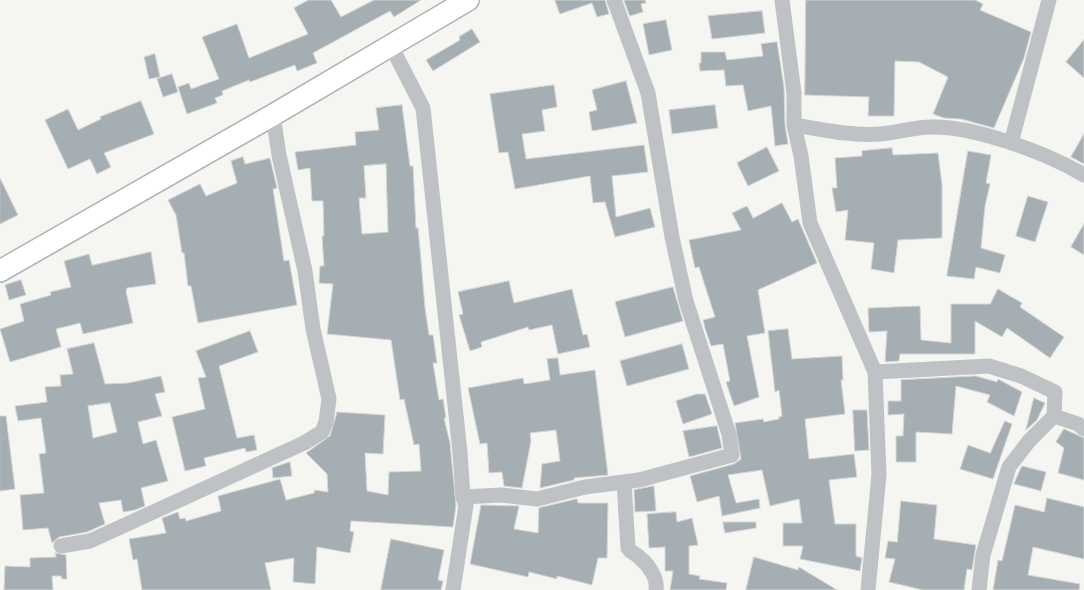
<!DOCTYPE html>
<style>
body{margin:0}
canvas{display:block;background:#f5f5f1}
</style>
<canvas width="1084" height="590"></canvas>
<script>
const ctx = document.querySelector('canvas').getContext('2d');
ctx.lineJoin = 'round';
function fill(path, color) {
  ctx.fillStyle = color;
  ctx.fill(path, 'evenodd');
}
function stroke(path, color, width, dash) {
  ctx.strokeStyle = color;
  ctx.lineWidth = width;
  ctx.lineCap = dash ? 'butt' : 'round';
  ctx.setLineDash(dash || []);
  ctx.stroke(path);
}
const building = new Path2D(`
 M309,0H331L341,17L374,0H421L394,17L390,11L313,53L317,63L297,71L295,65L250,82L249,80L222,91L223,95L215,98L217,103L187,114L178,87L189,83L191,89L219,79L202,37L237,24L249,58L308,34L294,8Z
 M555,0H605L609,14L597,17L592,3L560,14Z
 M624,0H645L646,3L641,4L643,12L630,16Z
 M806,0H975L983,4L980,10L1031,32L1024,58L994,128L961,119L944,118L933,114L948,77L919,62L895,61L894,116H868L869,97L805,95Z
 M762,11L765,33L712,39L708,16Z
 M666,20L672,50L649,55L643,24Z
 M472,29L480,42L433,71L426,60L460,40L459,37Z
 M1084,40V78L1066,62Z
 M777,42L784,87L785,125L788,144L775,146L771,106L748,111L743,85L726,86L724,70L700,71L699,63H701V52H725L727,60L763,56L761,44Z
 M155,54L160,77L149,79L144,57Z
 M172,74L178,92L163,97L157,79Z
 M626,81L637,123L592,131L589,112L597,110L592,90Z
 M554,85L557,107L542,110L545,131L522,134L526,159L644,145L648,172L612,176L616,217L650,208L655,227L615,237L605,202L593,203L590,176L515,189L508,152L499,153L490,94Z
 M141,101L154,134L104,153L111,167L97,174L90,159L68,169L45,120L68,109L78,130L101,119L100,117Z
 M402,105L410,166H413L416,228H418L420,249L425,308L429,335H433L437,363H433L439,400L443,399L446,418H444L450,443L456,505L453,527L351,521L350,531L354,532L350,553L317,547L315,584L293,582L294,558L265,563L271,590H142L137,559L133,560L129,539L166,533L162,518L178,512L180,519L185,518L186,521L221,511L218,496L280,479L286,500L314,493L315,490L328,492L327,474L306,453L330,436L337,412L385,415L383,454L365,453L367,491L388,495L389,472L421,471L419,444L414,445L404,399L400,400L391,340L327,334L333,284L319,283L320,266H324L322,236H324L323,201H312L310,168L298,170L295,152L356,145L355,132L379,130L376,108ZM386,164L388,232L362,234L359,198H366L364,166Z
 M715,105L718,128L672,134L669,110Z
 M1084,134V164L1071,157Z
 M767,147L779,171L748,186L737,163Z
 M892,148L893,155L938,153L942,184V238L898,240L894,273L871,269L874,243L845,240L848,210L836,212L832,188H837L835,158L862,156V151Z
 M968,151L991,155L986,183L990,184L985,206L981,248L1005,255L1000,273L976,267L974,279L947,276Z
 M243,157L245,164L270,158L277,188L273,189L284,261L289,260L297,305L198,323L191,286H188L184,253H182L176,215L168,200L200,184L206,196L237,183L231,161Z
 M0,178L18,215L0,224Z
 M1028,196L1048,202L1035,242L1016,236Z
 M782,203L792,222L798,219L817,263L758,290L765,333L747,336L759,397L734,406L726,382L730,381L723,344L711,346L705,328L703,320L715,317L699,267L695,268L689,240L741,230L732,213L747,206L753,218Z
 M1084,224V255L1071,247Z
 M151,252L156,284L127,288L126,291L133,323L83,334L80,323L56,329L61,347L10,362L0,329L24,321L20,304L51,295L50,292L71,287L64,261L89,254L92,265Z
 M21,280L26,295L9,300L5,285Z
 M509,281L514,303L572,289L583,335L587,334L590,347L558,354L552,325L529,330L528,327L481,342L482,347L470,351L459,315L463,314L458,292Z
 M673,287L683,321L625,337L615,302Z
 M998,289L1022,303L1020,307L1064,337L1050,358L1007,328L1002,337L975,321V354H900L899,361L885,362L887,331L869,332L868,308L920,306L921,340L951,343V304H990Z
 M788,329L792,359L842,356L843,380H841L845,414L805,419L809,459L854,454L857,477L829,480L835,524H856V556L862,558L860,571L800,559L803,546H783V523H802L799,499L770,506L762,470L728,475L736,503L759,499L760,508L722,516L719,496L697,502L690,476L734,464L741,459L735,423L763,419L764,422L779,419V417L782,416L779,390L775,392L768,331Z
 M250,331L258,352L219,366L237,438L254,435L257,450L246,452L245,448L204,458L206,466L185,471L172,417L205,409L198,378L206,377L196,351Z
 M94,343L105,384L128,383L161,376L165,392L155,394L162,416L138,422L143,444L156,440L168,481L141,488L145,506L135,510L123,512L121,500L99,503L105,524L87,532L59,537L52,543L48,528L23,530L20,495L44,493L39,454L46,453L41,418L18,421L15,406L47,402L45,387L61,386L60,375L73,374L67,349ZM110,403L117,432L93,438L88,406Z
 M682,344L689,369L627,386L620,361Z
 M558,358L560,375L595,370L608,475L574,478V480L540,488L542,464L560,461L556,430L530,433L531,441L522,488L504,486L502,472L489,473L487,443L480,444L468,388L523,378L524,384L550,380L547,359Z
 M976,376L997,382L998,379L1022,392L1014,416L987,402L990,395L956,386L952,434L916,432V462H896V436H903L904,414L888,415V401H901V380Z
 M697,394H705L712,414L683,424L676,401Z
 M1034,398L1045,403L1037,420L1026,430Z
 M853,410H867L869,450L855,451Z
 M0,416H6L15,489L0,491Z
 M1005,421L1012,424L993,479L960,469L968,445L990,453Z
 M717,426L722,448L689,457L683,431Z
 M1064,429L1084,438V480L1058,473L1064,448L1056,442Z
 M290,462L292,476L273,478L272,468Z
 M1022,466L1046,472L1041,491L1014,484Z
 M654,486L656,511L635,512L634,490Z
 M1047,498L1084,507V559L1033,547L1028,575L1080,584L1079,590H993L998,560L1002,561L1015,505L1044,512Z
 M577,499L578,503H608L607,558H598L592,585L557,576V579L529,572L528,577L470,564L481,505L519,506L514,529L538,533L539,508Z
 M901,501L937,505L934,539L976,545L972,570L967,569L964,590H923L889,582L895,559L885,558L888,541L897,542Z
 M676,512L677,522L692,518L698,545L689,546V574L700,576L699,579L727,583L726,590H670L673,571H665V547L649,548L647,514Z
 M723,522H756V528L725,533Z
 M391,539L444,550L438,580L443,581L441,590H381Z
 M55,553L66,555L67,579H62L61,576H52L53,590H4L5,566L30,567V558L56,557Z
 M754,557L798,570L799,567L837,590H746Z`);
const street = new Path2D(`
 M782,0L794,93V125L801,156L810,223L875,372L879,475L868,590
 M390,44L423,108L460,452L463,497L466,505L453,590
 M794,125C823,130 852,136 881,134C897,133 913,127 930,127C972,125 1047,153 1084,175
 M1011,143L1049,0
 M875,372L989,366L1021,376L1055,392L1054,416L1029,441L1009,467L983,555L979,590
 M1054,416L1078,424L1084,429
 M624,482L628,548C632,554 636,553 640,558C649,565 658,579 656,590
 M463,497L501,495L537,499L585,487L639,480L732,455L729,434L686,301L672,237L648,93L614,0
 M61,546L90,541L304,443L322,432L326,422L329,399L313,329L305,271L279,155L273,115`);
const secondary = new Path2D(`
 M0,271L273,115L468,0`);
fill(building, '#a5aeb3');
stroke(building, '#d6d6d4', 1);
stroke(secondary, '#b0b6ba', 24);
stroke(street, '#bec2c5', 15);
stroke(secondary, '#fff', 21);
</script>
